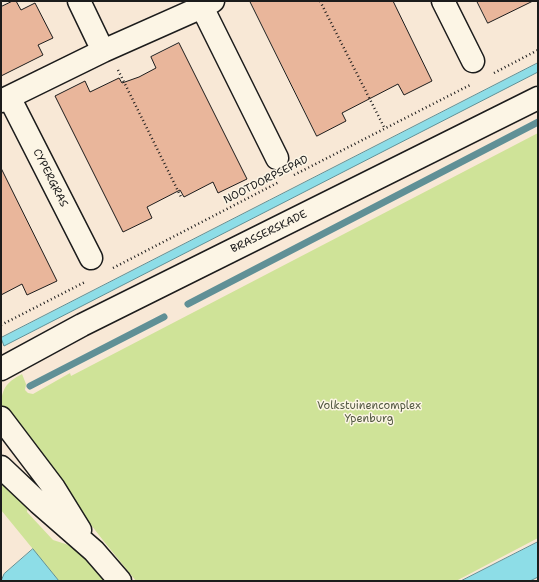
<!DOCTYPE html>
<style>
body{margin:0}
#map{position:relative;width:539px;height:582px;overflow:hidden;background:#f8e8d6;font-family:"Shantell Sans",sans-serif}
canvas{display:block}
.frame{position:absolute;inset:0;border:2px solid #1c1c1c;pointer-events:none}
</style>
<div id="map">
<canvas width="539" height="582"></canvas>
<div class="frame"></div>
</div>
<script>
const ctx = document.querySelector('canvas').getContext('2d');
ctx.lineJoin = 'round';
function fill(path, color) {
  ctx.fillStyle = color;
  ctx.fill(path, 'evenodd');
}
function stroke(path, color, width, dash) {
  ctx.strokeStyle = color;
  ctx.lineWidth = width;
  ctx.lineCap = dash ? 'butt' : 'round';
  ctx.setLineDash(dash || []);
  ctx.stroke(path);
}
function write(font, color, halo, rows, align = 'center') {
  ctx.font = font + ' "Shantell Sans",sans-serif';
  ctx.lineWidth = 3;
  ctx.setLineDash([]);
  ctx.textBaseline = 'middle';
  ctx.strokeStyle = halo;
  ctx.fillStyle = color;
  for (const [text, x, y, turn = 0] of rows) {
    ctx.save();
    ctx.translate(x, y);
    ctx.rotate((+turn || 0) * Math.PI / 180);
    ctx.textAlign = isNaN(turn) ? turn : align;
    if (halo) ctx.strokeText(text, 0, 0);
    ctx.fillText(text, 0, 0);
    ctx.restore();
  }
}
const green = new Path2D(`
 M538,133V538L456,581H136L102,539L1,409C1,390 5,383 22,374L26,384L25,390L28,393L33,394L70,373L71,376Z
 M1,477L28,504L27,512L53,540L75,547L105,581H59L1,510Z`);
const water = new Path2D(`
 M538,63V72L4,346L1,338Z
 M538,542V577L530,581H461Z
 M33,549L59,581H1L4,574Z`);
const stream = new Path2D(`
 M188,304L538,122
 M30,386L164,317`);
const building = new Path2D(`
 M13,1H16L21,10L35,3L53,38L38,45L43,55L1,76V7Z
 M250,1H393L432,81L404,95L398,84L342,113L346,121L317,136Z
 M477,1H533L488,23Z
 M179,43L247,179L218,193L213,182L184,197L180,190L147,207L152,218L123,232L55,96L85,81L90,92L119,78L122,83L139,77L156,68L151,57Z
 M1,168L57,281L27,295L22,284L1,295Z`);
const path = new Path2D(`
 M320,1L385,129
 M118,70L182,199
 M494,73L538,50
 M294,175L470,85
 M113,268L279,182
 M1,325L85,282`);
const street = new Path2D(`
 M79,1L103,51
 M443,1L473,61
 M202,7L277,158
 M9,97L91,258
 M1,101L103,51L202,7L213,1
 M1,369L82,325L538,98`);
const secondary = new Path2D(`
 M1,418L54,488L80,530
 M1,467L39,503L94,551L120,581`);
const streetNames = [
 ["CYPERGRAS",50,178,63],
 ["NOOTDORPSEPAD",266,180,-27],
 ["BRASSERSKADE",269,232,-26]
];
const parkNames = [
 ["Volkstuinencomplex",369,406],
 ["Ypenburg",369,419]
];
fill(green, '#cfe398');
fill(water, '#8ddde7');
stroke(water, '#609096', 1);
stroke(stream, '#609096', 7);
fill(building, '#e9b69b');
stroke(building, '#1c1c1c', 1);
stroke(street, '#1c1c1c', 25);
stroke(secondary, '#1c1c1c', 25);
stroke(path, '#1c1c1c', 2.5, [1, 3]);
stroke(street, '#fcf5e5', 22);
stroke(secondary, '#fcf5e5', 22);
write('11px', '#1c1c1c', '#fcf5e5', streetNames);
write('11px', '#525841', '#fcf5e5', parkNames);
</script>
